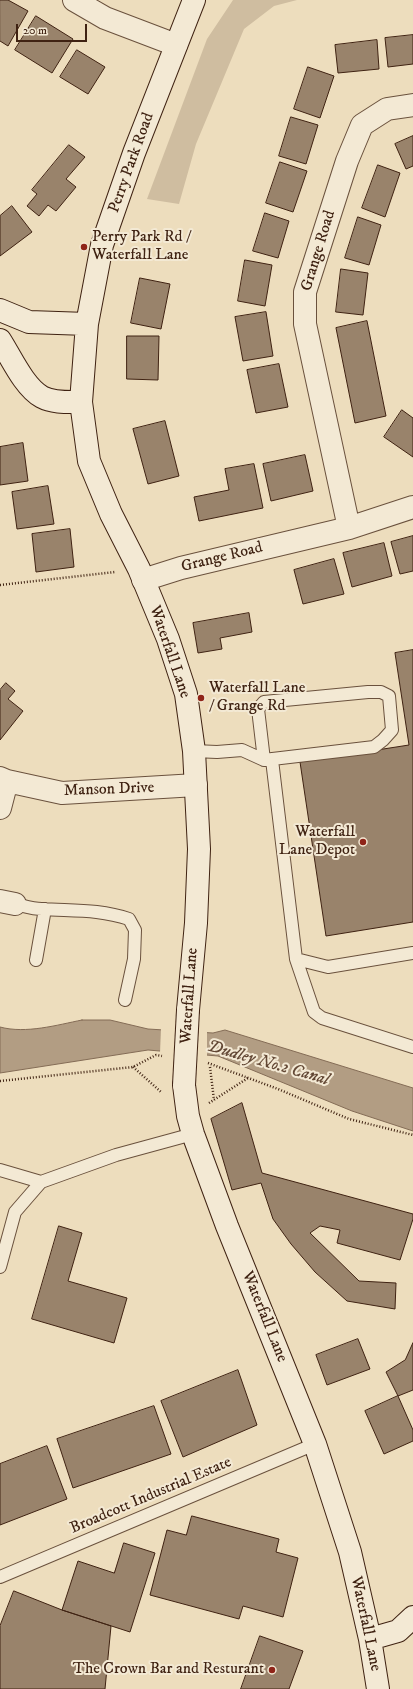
<!DOCTYPE html>
<style>
body{margin:0}
#map{position:relative;width:413px;height:1689px;overflow:hidden;background:#edddbd;font-family:"IM FELL DW Pica",serif}
canvas{display:block}
.scale{position:absolute;left:16px;top:24px;width:71px;height:18px;box-sizing:border-box;border:2px solid #3f2212;border-top:0;padding-left:5px;font-size:12px;line-height:14px;white-space:nowrap;color:#3f2212;-webkit-text-stroke:3px #f3e9d4;paint-order:stroke}
</style>
<div id="map">
<canvas width="413" height="1689"></canvas>
<div class="scale">20 m</div>
</div>
<script>
const ctx = document.querySelector('canvas').getContext('2d');
ctx.lineJoin = 'round';
function fill(path, color) {
  ctx.fillStyle = color;
  ctx.fill(path, 'evenodd');
}
function stroke(path, color, width, dash) {
  ctx.strokeStyle = color;
  ctx.lineWidth = width;
  ctx.lineCap = dash ? 'butt' : 'round';
  ctx.setLineDash(dash || []);
  ctx.stroke(path);
}
function write(font, color, halo, rows, align = 'center') {
  ctx.font = font + ' "IM FELL DW Pica",serif';
  ctx.lineWidth = 4;
  ctx.setLineDash([]);
  ctx.textBaseline = 'middle';
  ctx.strokeStyle = halo;
  ctx.fillStyle = color;
  for (const [text, x, y, turn = 0] of rows) {
    ctx.save();
    ctx.translate(x, y);
    ctx.rotate((+turn || 0) * Math.PI / 180);
    ctx.textAlign = isNaN(turn) ? turn : align;
    if (halo) ctx.strokeText(text, 0, 0);
    ctx.fillText(text, 0, 0);
    ctx.restore();
  }
}
const green = new Path2D(`
 M233,0H297L274,6L244,29L196,144L179,204L147,199L207,39Z`);
const water = new Path2D(`
 M82,1020H110L148,1029L213,1033L225,1030L413,1088V1131L352,1111L218,1056L148,1050L0,1073V1027C26,1034 57,1025 82,1020Z`);
const pier = new Path2D(`
 M161,1028L207,1031V1057L160,1053Z`);
const building = new Path2D(`
 M0,0H8L28,11L8,46L0,41Z
 M36,16L73,39L52,73L15,50Z
 M413,35V64L388,67L385,38Z
 M377,40L379,69L338,73L335,45Z
 M77,50L105,67L88,94L60,77Z
 M308,67L334,76L320,118L294,109Z
 M291,117L318,125L306,164L279,156Z
 M413,136V166L406,169L395,144Z
 M69,145L85,157L66,179L76,187L56,211L48,205L39,216L27,206L37,194L32,190Z
 M280,162L307,171L293,212L266,203Z
 M378,165L400,173L385,217L362,208Z
 M12,206L32,232L0,256V216Z
 M265,213L289,221L278,258L253,251Z
 M358,217L381,225L369,265L345,258Z
 M245,260L272,265L265,306L238,301Z
 M341,269L368,273L363,315L336,312Z
 M140,278L170,284L161,329L131,323Z
 M266,312L273,356L243,361L235,317Z
 M367,321L386,416L355,423L336,328Z
 M127,336H159L158,380L127,379Z
 M279,364L288,407L256,413L247,370Z
 M402,410L413,418V457L384,437Z
 M165,421L179,476L148,484L133,429Z
 M23,443L28,481L0,485V447Z
 M305,455L313,491L271,501L263,464Z
 M254,464L263,508L199,521L194,497L229,490L225,469Z
 M48,486L54,524L17,529L12,492Z
 M70,529L74,567L36,572L32,534Z
 M413,536V571L400,574L391,542Z
 M384,543L392,576L352,587L343,553Z
 M334,559L344,594L303,604L294,570Z
 M249,613L252,632L220,638L222,649L198,653L193,623Z
 M413,650V922L326,936L300,762L409,745L395,653Z
 M6,683L15,691L8,699L23,711L0,740V690Z
 M242,1103L262,1173L413,1214V1219L400,1260L337,1243L340,1230L320,1226L310,1233L359,1281L396,1283L395,1309L347,1301L315,1272L291,1244L273,1219L261,1183L232,1190L211,1119Z
 M59,1226L82,1233L68,1281L127,1298L114,1343L32,1319Z
 M358,1339L370,1369L327,1385L316,1355Z
 M413,1343V1390L398,1396L386,1372L405,1360Z
 M238,1370L257,1425L183,1457L161,1401Z
 M398,1396L413,1430V1441L384,1454L365,1411Z
 M154,1406L171,1454L73,1488L57,1439Z
 M47,1446L67,1499L0,1525V1464Z
 M192,1516L279,1539L276,1552L298,1558L283,1617L243,1606L239,1619L150,1595L167,1530L186,1535Z
 M124,1543L155,1553L130,1632L62,1610L78,1561L114,1573Z
 M14,1591L62,1610L111,1626L105,1689H0V1626Z
 M260,1636L303,1651L289,1689H241Z`);
const path = new Path2D(`
 M0,585L115,572
 M208,1063L278,1089L349,1119L413,1135
 M133,1067L161,1092
 M210,1067L214,1100
 M0,1081L133,1067L156,1055L162,1056
 M209,1103L248,1078`);
const lane = new Path2D(`
 M194,751L217,752L242,750L264,760L374,747L383,740L392,730L389,696L381,692H368L264,702L258,709L264,760
 M272,760L296,959L314,1012L322,1018L413,1047
 M15,904C24,906 33,909 42,909C73,911 100,909 129,919L135,930L134,959L125,1000
 M296,959L328,967L413,953
 M36,960L45,909
 M0,1170L41,1182
 M0,1267L15,1212L41,1182L116,1155L193,1134
 M0,1577L315,1444`);
const street = new Path2D(`
 M74,0L105,18L176,45
 M349,528L305,324V292L347,161L362,125L387,109L413,105
 M143,580L181,568L349,528L413,507
 M0,778L7,781L62,793L196,785
 M0,808L7,781
 M0,901L15,904`);
const secondary = new Path2D(`
 M0,310L29,322L87,324
 M0,340C11,357 24,387 42,397C53,403 68,402 81,402
 M188,1010L196,923L199,849L194,751L186,694L168,639L139,569L111,514L89,461L81,402L87,324L102,245L134,153L194,0
 M184,1085L188,1116L193,1134L227,1226L315,1444L350,1552L370,1639L378,1689
 M370,1639L398,1631L413,1617`);
const secondaryBridge = new Path2D(`
 M184,1085L188,1010`);
const markers = [
 [84,247,4,"#8f2418"],
 [201,698,4,"#8f2418"],
 [363,842,4,"#8f2418"],
 [272,1670,4,"#8f2418"]
];
const streetNames = [
 ["Perry Park Road",132,163,-70],
 ["Grange Road",319,251,-73],
 ["Grange Road",222,558,-14],
 ["Waterfall Lane",169,652,71],
 ["Manson Drive",109,790,-2],
 ["Waterfall Lane",190,996,-86],
 ["Waterfall Lane",264,1317,68],
 ["Broadcott Industrial Estate",151,1496,-23],
 ["Waterfall Lane",365,1624,78]
];
const poiNames = [
 ["Perry Park Rd /",92,238],
 ["Waterfall Lane",92,256],
 ["Waterfall Lane",209,689],
 ["/ Grange Rd",209,707],
 ["Waterfall",355,833,"right"],
 ["Lane Depot",355,851,"right"],
 ["The Crown Bar and Resturant",264,1670,"right"]
];
const waterNames = [
 ["Dudley No.2 Canal",268,1064,16]
];
fill(green, '#cfbda0');
fill(water, '#b29d83');
stroke(water, '#846c56', 1);
fill(pier, '#edddbd');
fill(building, '#99836b');
stroke(building, '#3f2212', 1);
stroke(lane, '#6a513d', 14);
stroke(street, '#6a513d', 24);
stroke(secondary, '#3f2212', 24);
stroke(path, '#3f2212', 2.5, [1, 2]);
stroke(lane, '#f3e9d4', 12);
stroke(street, '#f3e9d4', 22);
stroke(secondary, '#f3e9d4', 22);
stroke(secondaryBridge, '#3f2212', 24, []);
stroke(secondaryBridge, '#f3e9d4', 22);
for (const [x, y, r, color] of markers) {
  const dot = new Path2D();
  dot.arc(x, y, r, 0, 2 * Math.PI);
  ctx.fillStyle = color;
  ctx.fill(dot);
  stroke(dot, '#f3e9d4', 1.5);
}
write('16px', '#3f2212', '#f3e9d4', streetNames);
write('16px', '#3f2212', '#f3e9d4', poiNames, 'left');
write('italic 17px', '#624734', '#f3e9d4', waterNames);
</script>
